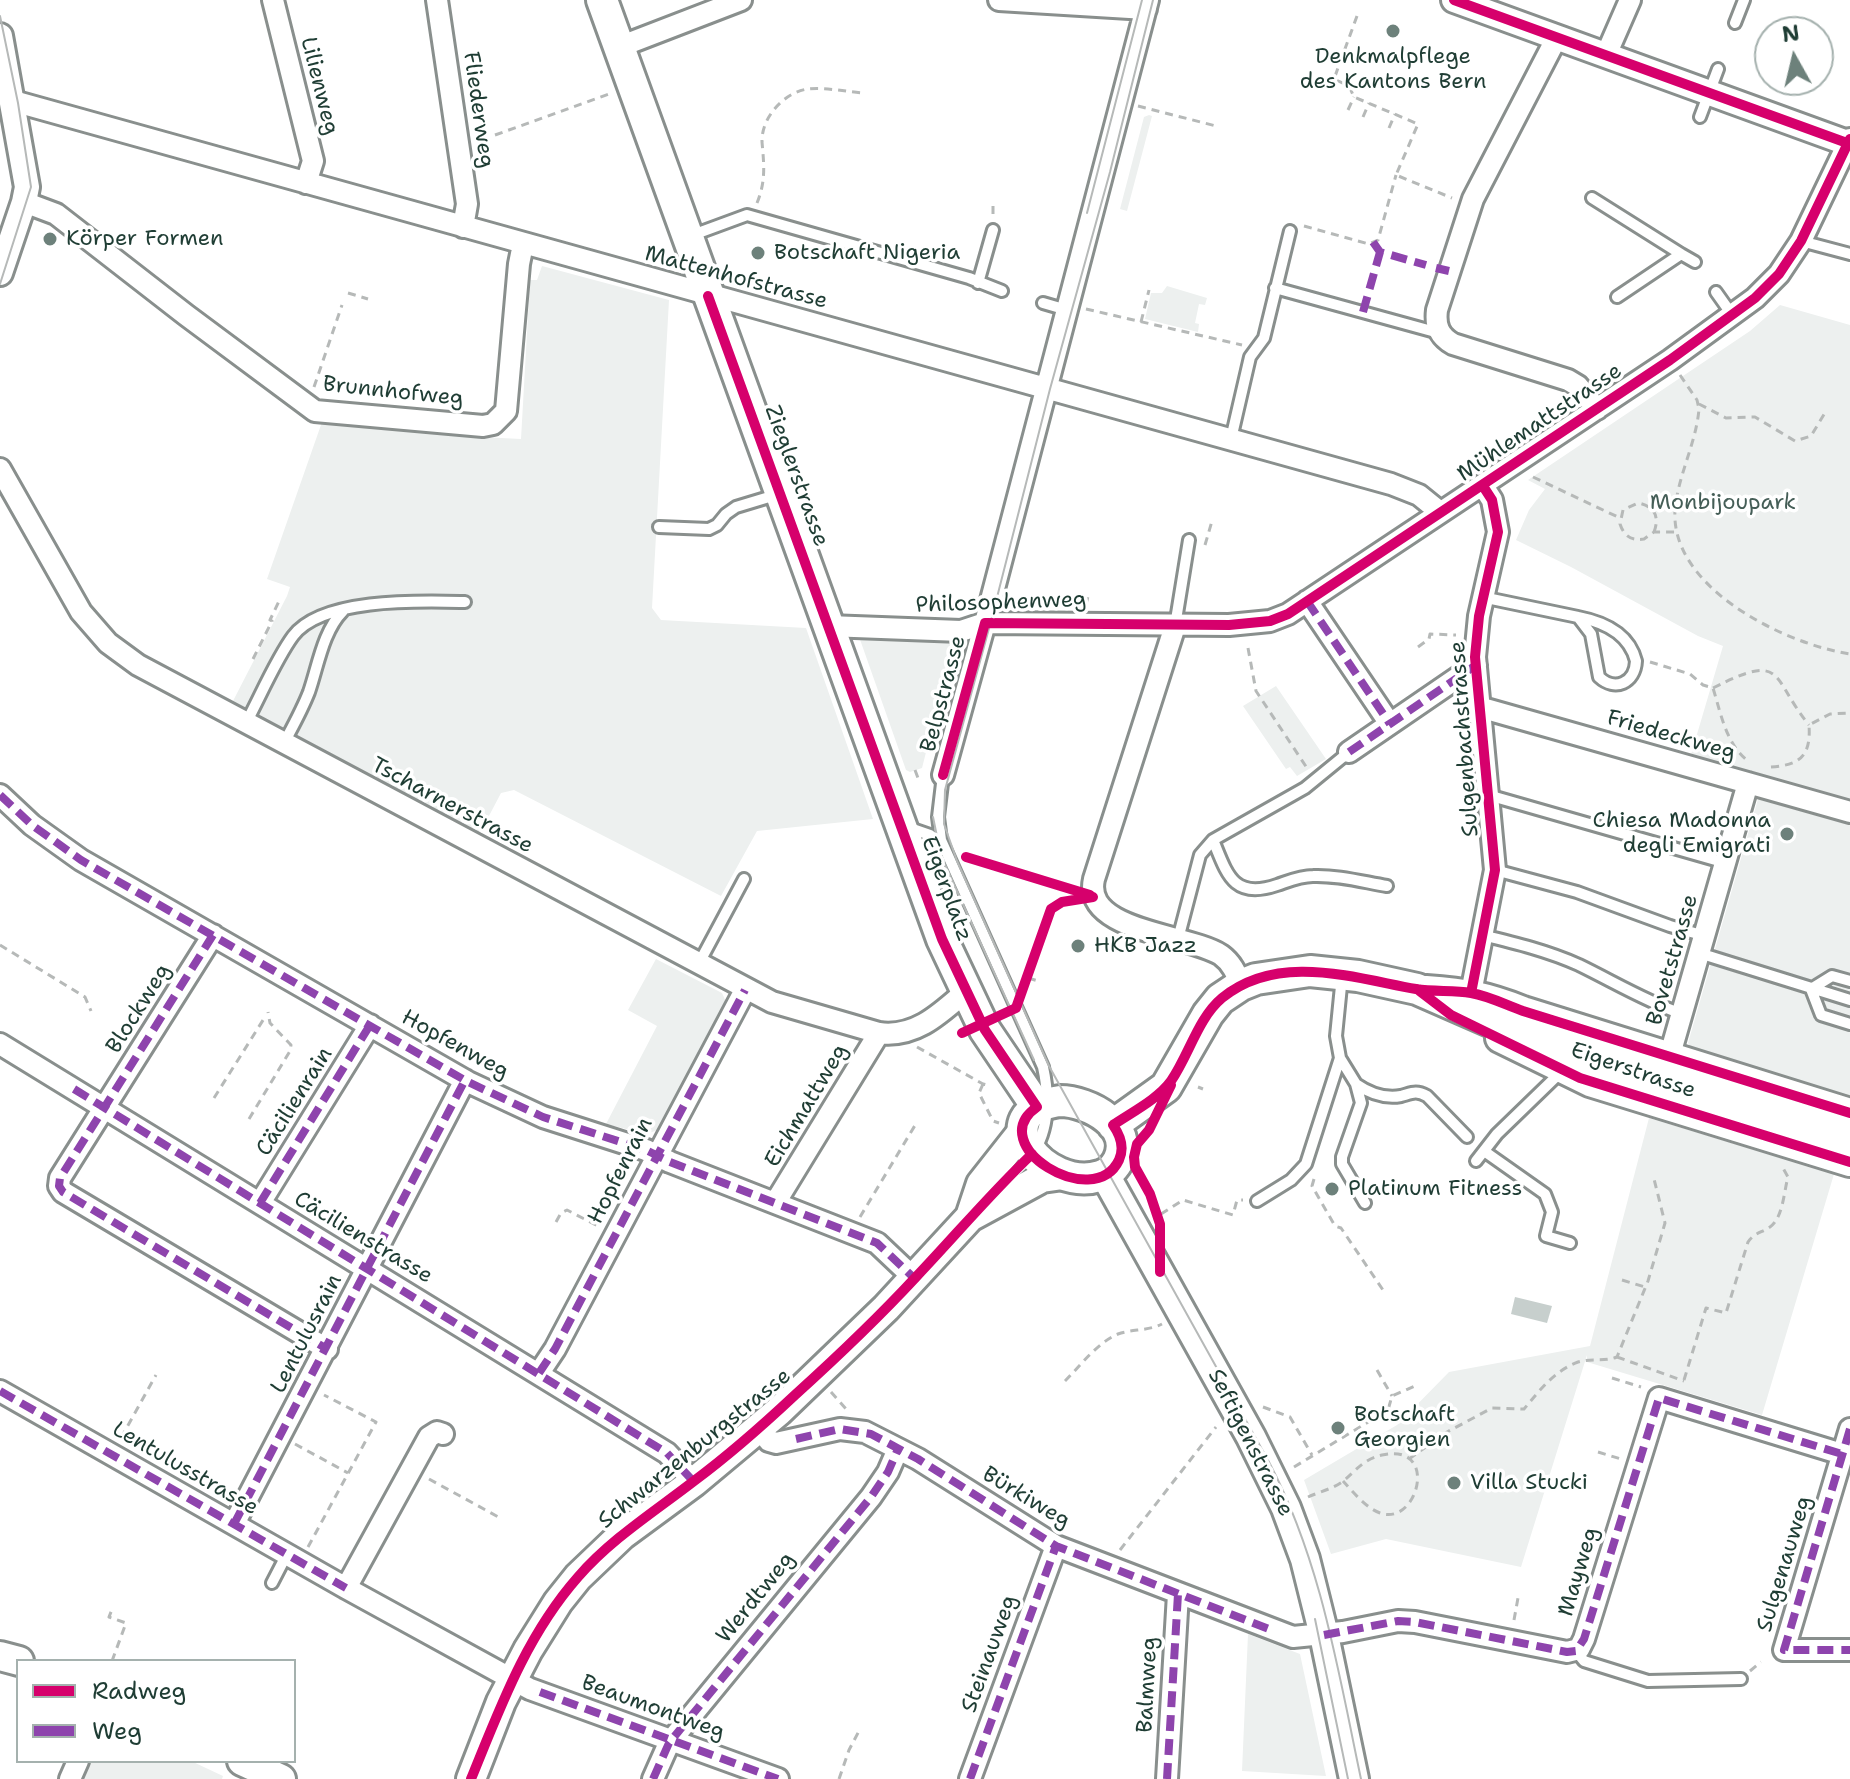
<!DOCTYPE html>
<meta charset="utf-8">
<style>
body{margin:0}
#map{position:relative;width:1850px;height:1779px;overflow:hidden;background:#fff;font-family:"Shantell Sans",sans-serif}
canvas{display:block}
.legend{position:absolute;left:16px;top:1659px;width:280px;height:104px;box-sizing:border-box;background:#fff;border:2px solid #a5b1ae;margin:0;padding:10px 14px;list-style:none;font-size:24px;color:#1f3d34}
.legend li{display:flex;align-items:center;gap:16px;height:40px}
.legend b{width:40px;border:2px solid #a5b1ae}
.north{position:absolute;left:1754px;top:16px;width:80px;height:80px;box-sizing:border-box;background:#fff;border:2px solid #a5b1ae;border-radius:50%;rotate:352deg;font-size:22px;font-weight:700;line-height:32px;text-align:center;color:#1f3d34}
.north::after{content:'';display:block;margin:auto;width:28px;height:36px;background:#6d817b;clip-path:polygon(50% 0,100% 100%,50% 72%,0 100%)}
</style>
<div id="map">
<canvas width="1850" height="1779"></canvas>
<ul class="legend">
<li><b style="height:10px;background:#d6006c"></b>Radweg</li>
<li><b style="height:10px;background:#8e44ad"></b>Weg</li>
</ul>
<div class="north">N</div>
</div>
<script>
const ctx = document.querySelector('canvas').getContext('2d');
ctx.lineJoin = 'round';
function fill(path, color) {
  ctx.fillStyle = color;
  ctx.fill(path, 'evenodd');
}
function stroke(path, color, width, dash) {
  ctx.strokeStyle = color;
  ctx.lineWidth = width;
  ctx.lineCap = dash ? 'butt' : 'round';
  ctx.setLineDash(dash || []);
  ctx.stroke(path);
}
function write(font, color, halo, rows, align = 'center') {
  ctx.font = font + ' "Shantell Sans",sans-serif';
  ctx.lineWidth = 7;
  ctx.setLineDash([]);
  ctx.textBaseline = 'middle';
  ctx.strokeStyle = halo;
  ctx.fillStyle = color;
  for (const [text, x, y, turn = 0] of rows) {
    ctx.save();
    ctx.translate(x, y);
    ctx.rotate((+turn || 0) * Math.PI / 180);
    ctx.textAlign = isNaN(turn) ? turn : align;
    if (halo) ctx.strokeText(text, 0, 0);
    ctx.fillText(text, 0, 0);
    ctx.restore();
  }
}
const built = new Path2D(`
 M1149,115L1152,116L1127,211L1120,209L1144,117Z
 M542,266L669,300L652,608L661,620L806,628L873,819L757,831L721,896L514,790L501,793L480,833L233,701L287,596L290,587L267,579L322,422L327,419L462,436L521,439L530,280H537Z
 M1167,286L1207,298L1205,305L1199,304L1195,323L1199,324L1198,332L1145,319L1151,293H1162Z
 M1780,305L1850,325V805L1690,758L1723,646L1698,636L1571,567L1516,540L1529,510L1545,489L1528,480L1750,331Z
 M857,631L951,637L948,666L922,768L910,772L906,770Z
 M1276,686L1326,759L1297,776L1290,767L1286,769L1243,706Z
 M1758,799L1850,825V1103L1692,1050L1688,1043Z
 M656,959L722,993L727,1004L661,1129L646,1134L606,1124L657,1026L628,1010Z
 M1649,1118L1834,1174L1762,1415L1587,1362V1355L1521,1567L1386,1539L1331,1554L1304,1480L1397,1425L1449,1372L1590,1346Z
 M1248,1634L1300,1654L1326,1776L1242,1771Z
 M90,1761H191L223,1776L222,1779H82Z`);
const water = new Path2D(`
 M1515,1297L1552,1306L1547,1323L1511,1314Z`);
const path = new Path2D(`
 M1357,16L1334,79L1349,86L1354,97L1418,124L1396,175L1452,198
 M1138,106L1216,126
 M1348,110L1354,97
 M1363,117L1369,103
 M1389,128L1395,114
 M495,135L612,93
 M757,203C766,181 764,165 762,142C761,118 784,92 808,89C826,87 847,92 865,93
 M993,214V205
 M1304,226L1369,244L1378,240L1396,175
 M348,293L368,299
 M1086,309L1242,345
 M1141,322L1149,290
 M1680,375L1697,400L1699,409C1696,444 1678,475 1675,510C1670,588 1785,644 1850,654
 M314,387L342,305
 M1699,404L1726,418L1755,417L1795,441L1811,436L1826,411
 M1533,477L1620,518
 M1654,532C1660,516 1654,506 1638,503L1623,510L1620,524C1624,536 1631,541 1644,539L1654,532H1677
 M1205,545L1212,521
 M1086,605L1089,592
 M1418,647L1429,639L1430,634L1456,635
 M1248,648L1256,691L1307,768
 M253,659L272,621L270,620L280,599
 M1650,662L1690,674L1703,685L1713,688C1721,714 1726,744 1748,761
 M1713,688C1786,651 1770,677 1809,725
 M1771,767C1801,765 1811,755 1809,725L1830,714L1850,713
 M915,770L918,778
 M966,857L1075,890
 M0,945L85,997L91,1011
 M1028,978L1038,981
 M917,1047L983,1084L991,1086
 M983,1084L979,1093L993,1121L999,1123
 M1198,1087L1203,1089
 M214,1098L265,1017
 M249,1119L290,1051L291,1045L270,1023L268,1012
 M1314,1179L1312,1186L1335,1226L1341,1228L1383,1290
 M1161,1214L1183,1200L1233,1215L1237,1200H1243
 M860,1217L917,1122
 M556,1222L561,1213L567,1210L598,1226
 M1622,1280L1645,1287
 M1617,1357L1684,1381
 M1377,1370L1392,1396
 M1612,1378L1641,1387
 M1684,1380L1706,1308L1726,1313L1748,1242C1754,1233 1761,1233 1770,1227C1783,1218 1784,1191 1788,1177L1783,1168
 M1065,1381C1081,1365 1097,1343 1118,1334C1132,1329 1148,1331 1162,1324
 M831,1392L847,1410
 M1263,1407L1290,1417L1312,1455
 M121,1438L156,1375
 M295,1444L348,1473
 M1598,1452L1621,1459
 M1409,1459L1447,1432L1492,1408L1524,1409C1540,1390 1554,1371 1578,1362C1591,1358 1604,1362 1617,1357L1648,1281L1665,1223L1653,1175
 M1294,1467L1388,1410L1392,1396L1417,1385
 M429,1479L502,1519
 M1308,1497C1319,1492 1332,1489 1342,1482C1356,1471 1362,1460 1382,1455C1440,1442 1418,1527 1380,1513C1366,1508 1353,1492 1343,1481
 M308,1547L376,1422L324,1395
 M1120,1550L1216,1427
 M1514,1620L1518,1598
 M1757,1628L1766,1630L1775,1600
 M112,1661L126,1623L109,1617L113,1607
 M1750,1671L1761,1662
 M839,1779L849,1750L859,1731`);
const service = new Path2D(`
 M1735,23L1744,0
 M1700,117L1718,69
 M1592,198L1681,254
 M690,236L747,215L969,278L1002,291
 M1801,241L1850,254
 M978,283L993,230
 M1275,288L1439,333
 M1716,292L1733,316
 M1617,297L1681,254L1695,262
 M1043,303L1067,310
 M1231,439L1250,357L1264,338L1290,231
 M659,527L709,529L717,525L726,514L736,507L779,494
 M1482,597L1578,617L1591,634L1599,677C1615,692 1635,683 1636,661C1629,633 1604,622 1578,617
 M1175,626L1189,540
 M246,723C260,697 276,659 293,636C322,597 422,601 465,602
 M284,743C293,726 302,710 309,692C318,666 323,631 343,611
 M943,775L938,817L941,840L1043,1067C1049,1094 1050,1130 1032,1154C1021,1169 1003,1181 990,1194
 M1488,795L1726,863
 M907,827L930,835L942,844
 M1213,840C1227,874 1233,900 1277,885C1289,881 1300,876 1313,876C1338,875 1363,882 1387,886
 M1495,870L1577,892L1670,926L1705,936
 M1482,935C1515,943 1548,951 1579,965C1614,982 1645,1001 1682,1014
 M1178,939L1200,855L1213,840L1305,788L1349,752
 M1699,953L1850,1000
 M698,965L744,879
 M1342,976L1336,1036L1340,1058L1356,1084L1361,1103L1342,1157V1164L1365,1203
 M1850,981L1832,976L1811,989L1821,1015L1850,1024
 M1356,1084C1369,1093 1384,1099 1401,1096C1412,1093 1416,1090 1427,1096L1467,1137
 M1484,1151L1545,1194L1552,1212L1546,1236L1570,1243
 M1476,1161L1497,1134L1562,1071
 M1257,1201L1291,1180L1306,1164L1340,1058
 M272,1583L287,1554
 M1576,1651L1584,1661L1648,1681L1741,1679`);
const minor = new Path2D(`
 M273,0L313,161L306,183
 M437,0L467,204L463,227
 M999,0L1146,9
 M1557,37L1473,199L1437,310C1435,326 1439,336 1453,344L1568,380L1578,386L1597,409
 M619,47L741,0
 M1606,55L1630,0
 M13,101L1391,484L1419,495L1440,512
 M24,202L56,214L186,315L315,411L483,426L493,424L506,411L519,264L523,244
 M0,469L81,612L108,643L138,665L772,1002L879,1033C915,1038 940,1014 965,992
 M1307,601L1390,724
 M828,626L961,631L985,623L1229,625L1270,621L1288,614L1670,360L1755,298L1779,274L1801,241L1850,139
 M1175,626L1094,879C1082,932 1189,934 1221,955C1232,963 1236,973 1241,985
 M1479,707L1850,812
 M1349,752L1476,665
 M943,775L985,623L1148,0
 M0,795L32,825L81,860L468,1082L543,1117L646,1150L670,1162L877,1243L915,1279
 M213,935L60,1178L59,1186L63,1192L327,1349
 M1471,993L1495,870L1475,657L1479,616L1498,532L1492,500L1483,486
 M0,1044L667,1453L694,1482
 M1669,1058L1748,783
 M260,1203L370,1025
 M775,1203L879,1033
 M539,1373L555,1349L745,990
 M0,1391L346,1588L530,1689L778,1779
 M760,1426L769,1441L776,1443L840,1429L865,1432L918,1459L1056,1546L1293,1637L1343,1632L1398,1621L1415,1622L1567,1652L1579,1649L1584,1639L1659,1398L1842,1454
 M1850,1429L1784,1650H1850
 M234,1524L465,1080
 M346,1588L429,1437L437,1432L443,1434
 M70,1779L78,1761
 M653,1779L669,1743L871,1497L888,1472L898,1449
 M970,1779L1056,1546
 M1167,1779L1178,1594`);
const tertiary = new Path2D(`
 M1454,0L1850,144
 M0,36L27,187L24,202L0,273`);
const secondary = new Path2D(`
 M1426,990C1466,993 1485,996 1523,1011L1850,1113
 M1500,1038L1590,1082L1850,1162
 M1105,1175L1251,1437L1286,1508L1305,1559L1324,1635L1354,1779
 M970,1217L1042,1178L1063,1175
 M0,1656L19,1661
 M242,1761L281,1779
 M471,1779L501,1702L528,1650L558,1602L578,1577L622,1535L694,1482L779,1411L886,1308L970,1217L981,1184L1022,1132`);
const primary = new Path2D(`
 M602,0L942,939L985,1030L1037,1107
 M1060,1101C1088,1101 1136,1126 1118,1161C1114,1168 1108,1174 1100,1176C1045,1193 980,1112 1060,1101Z
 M1113,1125L1166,1087L1208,1014L1220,999L1241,985L1256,979L1310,971L1358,976L1417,989L1529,1038L1850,1139`);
const tram = new Path2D(`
 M1153,0L1110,172L1050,389L991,621L945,790L944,824L957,861L1049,1066L1269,1462C1321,1561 1338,1670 1361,1779
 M0,16L18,103L31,187L0,284
 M1087,213L1142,0
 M933,817L941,856L1034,1060
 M1315,1619L1348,1779`);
const quiet = new Path2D(`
 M1373,242L1380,252L1426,265
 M1436,268L1449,271
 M1363,312L1380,252
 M1307,601L1390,724
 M1349,752L1476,665
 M0,795L32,825L81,860L468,1082L543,1117L646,1150L670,1162L877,1243L915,1279
 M213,935L60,1178L59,1186L63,1192L327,1349
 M74,1089L667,1453L694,1482
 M260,1203L370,1025
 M539,1373L555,1349L745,990
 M0,1391L346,1588
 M1850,1429L1784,1650H1850
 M796,1439L840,1429L871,1434L918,1459L1056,1546L1274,1631
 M234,1524L465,1080
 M1324,1635L1398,1621L1415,1622L1567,1652L1576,1651L1584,1639L1659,1398L1842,1454
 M540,1692L778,1779
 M653,1779L669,1743L871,1497L888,1472L898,1449
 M970,1779L1056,1546
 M1167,1779L1178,1594`);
const cycleway = new Path2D(`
 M1454,0L1850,144
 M708,296L942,939L985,1030L1037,1107C982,1145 1094,1213 1119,1160C1125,1147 1120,1135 1113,1125C1132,1112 1158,1099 1171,1081C1189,1055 1198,1018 1222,998C1278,952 1354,978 1416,989C1434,992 1453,990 1471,993C1489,996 1506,1005 1523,1011L1850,1113
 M943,775L985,623L1229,625L1270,621L1288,614L1670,360L1755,298L1779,274L1801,241L1850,139
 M966,857L1090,895
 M1417,989L1451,1015L1580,1078L1850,1162
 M1471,993L1495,870L1475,657L1479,616L1498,532L1492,500L1483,486
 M962,1033L1016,1008L1051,909L1062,902L1093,897
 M1160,1272V1224L1150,1194L1135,1167L1134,1157L1137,1144L1149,1130L1171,1085
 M471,1779C500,1708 526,1636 578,1577C611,1539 654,1512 694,1481C729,1455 763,1425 795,1395C837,1357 878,1318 916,1277C955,1236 991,1193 1032,1154`);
const markers = [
 [1393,31,8,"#6d817b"],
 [50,239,8,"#6d817b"],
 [758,253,8,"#6d817b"],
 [1787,834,8,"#6d817b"],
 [1078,946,8,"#6d817b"],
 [1332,1189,8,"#6d817b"],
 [1338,1428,8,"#6d817b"],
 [1454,1483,8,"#6d817b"]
];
const poiNames = [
 ["Denkmalpflege",1393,57,"center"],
 ["des Kantons Bern",1393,82,"center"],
 ["Körper Formen",66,239],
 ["Botschaft Nigeria",774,253],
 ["Chiesa Madonna",1771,821,"right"],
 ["degli Emigrati",1771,846,"right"],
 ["HKB Jazz",1094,946],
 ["Platinum Fitness",1348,1189],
 ["Botschaft",1354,1415],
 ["Georgien",1354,1440],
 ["Villa Stucki",1470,1483]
];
const streetNames = [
 ["Lilienweg",319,86,76],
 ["Fliederweg",478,110,82],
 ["Mattenhofstrasse",736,278,15],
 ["Brunnhofweg",393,392,6],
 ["Mühlemattstrasse",1540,423,-34],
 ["Zieglerstrasse",796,476,70],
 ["Philosophenweg",1001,603,-2],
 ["Belpstrasse",944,694,-75],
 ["Friedeckweg",1671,736,16],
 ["Sulgenbachstrasse",1465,739,-94],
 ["Tscharnerstrasse",452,806,28],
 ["Eigerplatz",946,889,70],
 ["Bovetstrasse",1673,960,-74],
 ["Blockweg",139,1009,-58],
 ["Hopfenweg",455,1045,29],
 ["Eigerstrasse",1633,1071,19],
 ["Cäcilienrain",295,1102,-58],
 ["Eichmattweg",807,1106,-59],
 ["Hopfenrain",621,1171,-63],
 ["Cäcilienstrasse",363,1238,31],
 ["Lentulusrain",307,1334,-63],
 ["Seftigenstrasse",1250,1443,63],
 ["Schwarzenburgstrasse",695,1449,-39],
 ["Lentulusstrasse",185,1469,30],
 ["Bürkiweg",1026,1498,31],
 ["Sulgenauweg",1785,1564,-73],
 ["Mayweg",1579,1572,-73],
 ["Werdtweg",756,1598,-51],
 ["Steinauweg",990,1654,-70],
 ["Balmweg",1148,1685,-87],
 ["Beaumontweg",653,1708,20]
];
const parkNames = [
 ["Monbijoupark",1723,503]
];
fill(built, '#edf0ef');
fill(water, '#c7cfcd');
stroke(service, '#898f8d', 16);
stroke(minor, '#898f8d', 26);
stroke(tertiary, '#898f8d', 30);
stroke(secondary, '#898f8d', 34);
stroke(primary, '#898f8d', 36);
stroke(path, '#b6b9b8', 3, [8, 6]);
stroke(service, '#fff', 10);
stroke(minor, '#fff', 20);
stroke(tertiary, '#fff', 24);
stroke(secondary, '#fff', 28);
stroke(primary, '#fff', 30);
stroke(tram, '#b6b9b8', 2);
stroke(quiet, '#8e44ad', 8, [16, 8]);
stroke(cycleway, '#d6006c', 10);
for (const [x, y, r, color] of markers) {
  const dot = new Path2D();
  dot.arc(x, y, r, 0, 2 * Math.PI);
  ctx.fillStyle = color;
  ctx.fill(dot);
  stroke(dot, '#fff', 3);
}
write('22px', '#1f3d34', '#fff', poiNames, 'left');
write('22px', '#1f3d34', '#fff', streetNames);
write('22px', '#455e57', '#fff', parkNames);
</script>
